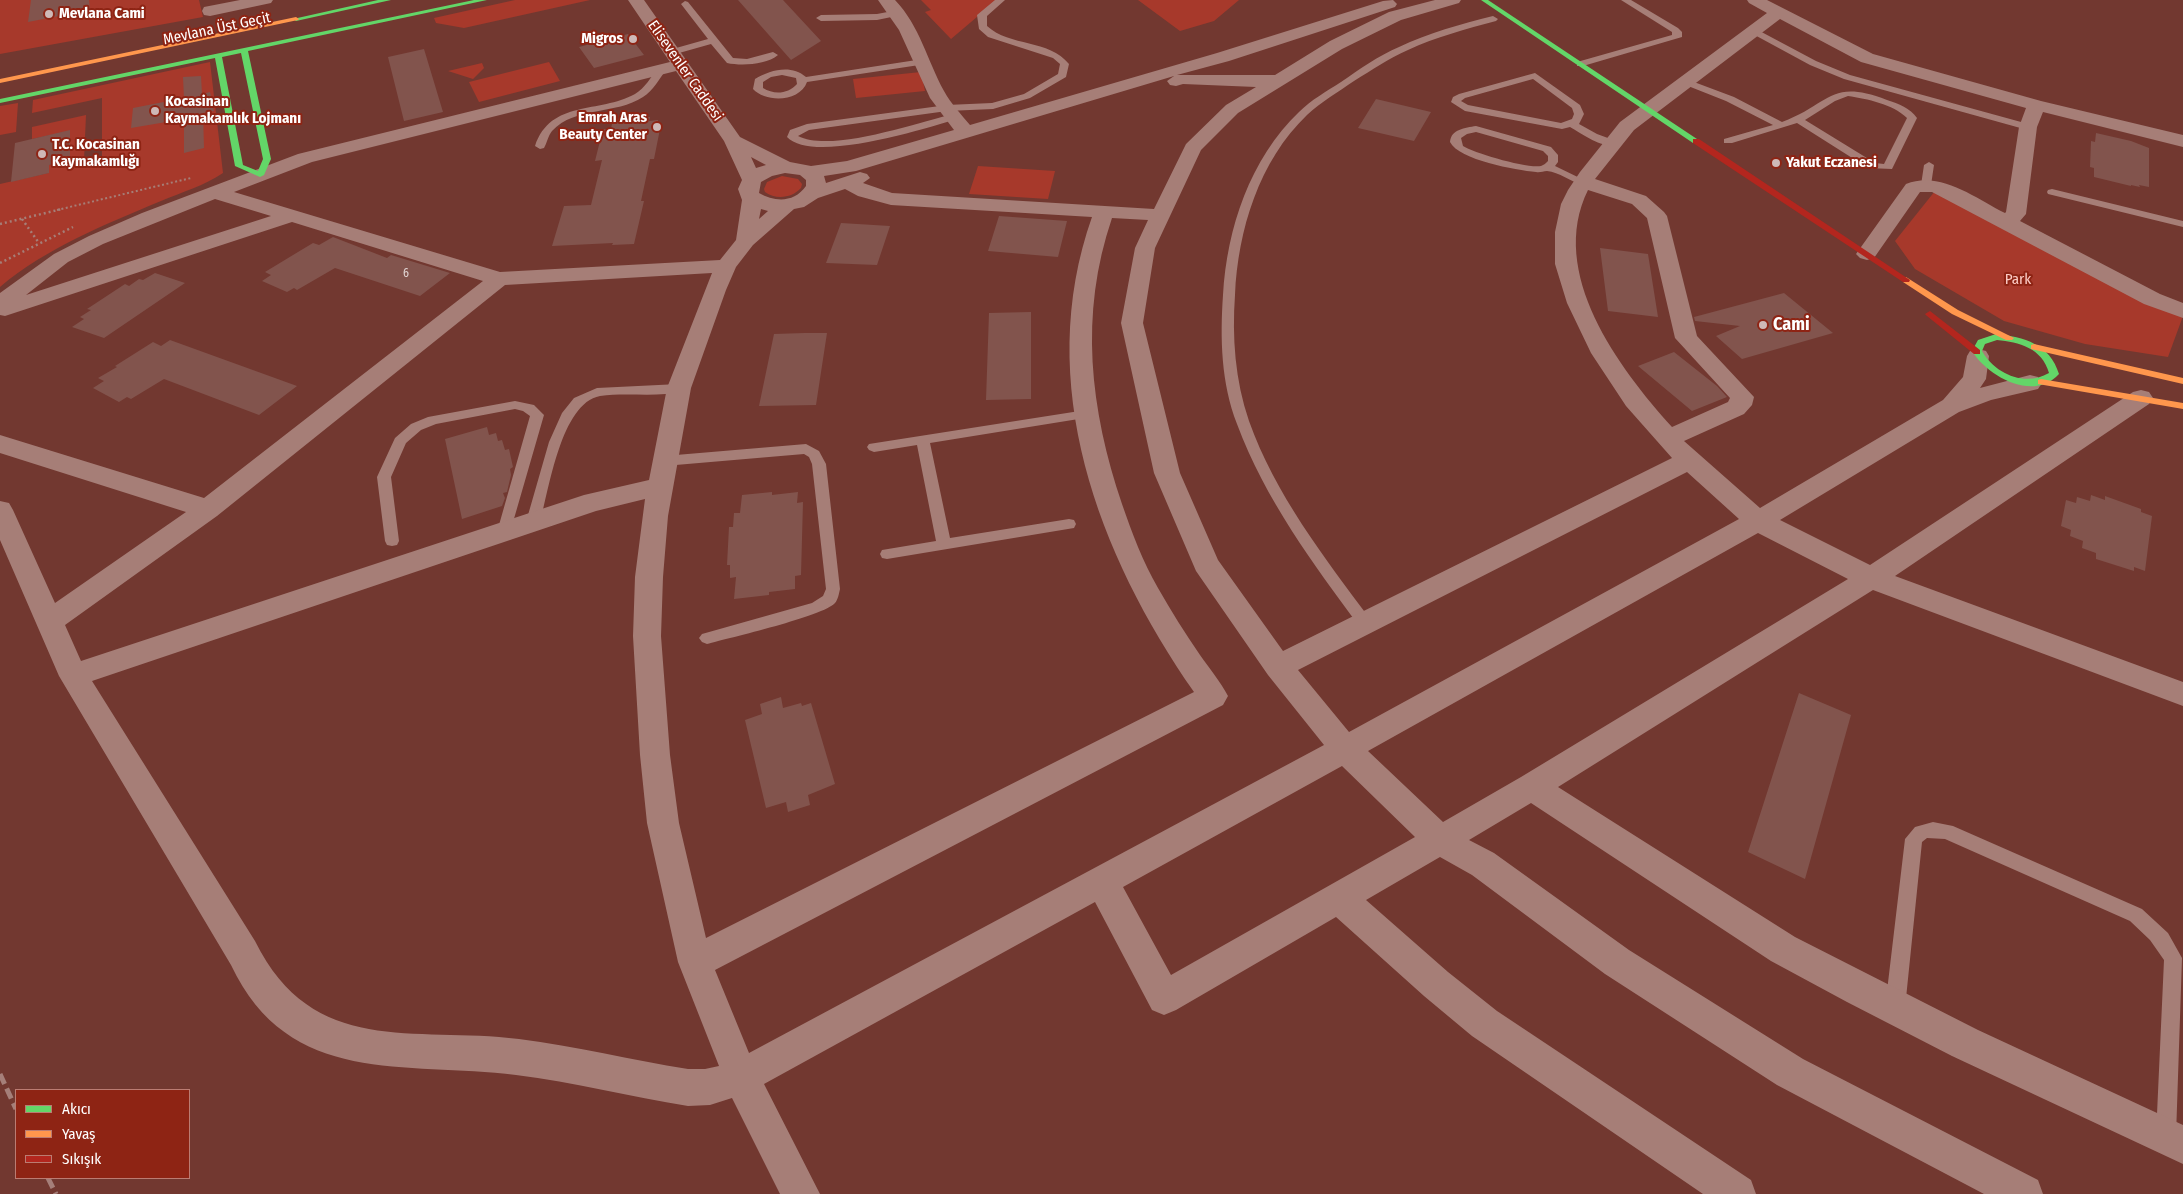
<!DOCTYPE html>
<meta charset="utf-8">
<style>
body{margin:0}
#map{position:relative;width:2183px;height:1194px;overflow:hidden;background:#723830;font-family:"Fira Sans Condensed",sans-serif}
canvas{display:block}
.legend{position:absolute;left:15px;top:1089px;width:175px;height:90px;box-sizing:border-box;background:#8e2414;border:1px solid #bb7c72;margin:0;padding:6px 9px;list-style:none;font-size:15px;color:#fff}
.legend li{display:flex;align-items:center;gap:10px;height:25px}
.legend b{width:25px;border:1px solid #bb7c72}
</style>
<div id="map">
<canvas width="2183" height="1194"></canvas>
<ul class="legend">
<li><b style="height:6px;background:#63d668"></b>Akıcı</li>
<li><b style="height:6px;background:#ff974d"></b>Yavaş</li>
<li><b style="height:6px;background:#b3261e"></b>Sıkışık</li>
</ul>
</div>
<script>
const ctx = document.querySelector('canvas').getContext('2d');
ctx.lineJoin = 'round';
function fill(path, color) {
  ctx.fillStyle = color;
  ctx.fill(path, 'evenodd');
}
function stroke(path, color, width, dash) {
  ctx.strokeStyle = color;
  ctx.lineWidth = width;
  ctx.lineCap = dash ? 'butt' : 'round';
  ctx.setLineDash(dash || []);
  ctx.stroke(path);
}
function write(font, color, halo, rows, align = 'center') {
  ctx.font = font + ' "Fira Sans Condensed",sans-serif';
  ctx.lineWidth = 4;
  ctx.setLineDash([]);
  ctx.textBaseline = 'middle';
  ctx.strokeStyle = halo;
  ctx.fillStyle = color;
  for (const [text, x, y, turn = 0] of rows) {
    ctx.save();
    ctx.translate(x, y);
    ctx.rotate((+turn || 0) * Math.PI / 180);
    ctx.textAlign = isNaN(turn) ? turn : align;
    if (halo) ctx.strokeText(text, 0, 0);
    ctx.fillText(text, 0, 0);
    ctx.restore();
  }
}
const green = new Path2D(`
 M0,0H199L203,17L0,54Z
 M515,0H590L464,28L436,23L434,18Z
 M921,0H997L951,39L925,12L931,10Z
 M1138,0H1239L1214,21L1180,31Z
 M210,62L223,173C204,186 182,192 161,201C106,224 46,248 0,287V184L48,173L49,165L70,160V131L32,139V127L86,115L84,160L102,156V98L32,113L33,100Z
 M549,62L560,81L479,102L469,82Z
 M482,63L484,68L473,79L448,71Z
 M921,72L925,91L856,98L853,79Z
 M18,103L16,132L0,135V106Z
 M978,166L1055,171L1048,199L969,194Z
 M782,176L798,179L802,184L801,188C792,198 776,200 765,192L764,189L767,182Z
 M1935,191L2183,316L2168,357L2085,344L2004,321L1915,269L1895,241Z`);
const building = new Path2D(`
 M31,0H89L90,10L28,22Z
 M738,0H783L821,41L791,60Z
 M628,34L644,55L594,68L579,47Z
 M424,49L443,112L404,121L388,57Z
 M201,76L202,94L210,92L214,111L203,113L204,148L184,153V119L131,128L133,108L184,98L183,77Z
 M1376,99L1431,112L1414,141L1358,128Z
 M650,117L649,121L658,120L657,124H661L654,159H650L641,201H644L634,244L612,245L613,243L552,246L564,206L591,205L602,160L595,161L603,129H611L613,119Z
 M70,130V161L49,165V173L11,182L15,143Z
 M2096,133L2131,141L2149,148V187L2139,185L2140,187L2131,185V186L2094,177V168L2090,167L2091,141L2095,142Z
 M999,216L1067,221L1058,257L988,251Z
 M841,223L890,226L877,265L826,263Z
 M333,237L387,258L391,255L450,273L420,296L335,268L297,290L294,288L287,292L262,281L271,275L265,272L298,252L313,243L319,245Z
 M1600,248L1648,254L1658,317L1608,311Z
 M155,273L185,283L104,338L72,327L84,319L80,317L91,310L87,309L125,284L129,286L139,279L143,280Z
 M1784,293L1833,333L1742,359L1716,336L1740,326L1695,321L1694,317Z
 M1031,312V399L986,400L989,313Z
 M805,333H827L816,405L759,406L774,334Z
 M170,340L297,386L259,415L164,379L131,399L127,397L119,402L93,388L104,381L98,378L117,367L115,366L153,342L161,346Z
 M1674,352L1717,386L1727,397L1692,411L1638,366Z
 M487,427L489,435L496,433L498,441L502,440L505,450L509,449L513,467L510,469L511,475L507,492L503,493L505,498L502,506L462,519L445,439Z
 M772,492V495L798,492L797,503L803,502L801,575L795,576V589L769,592V595L734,599L736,577L730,578V565H727L729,527H733L734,513H740L742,495Z
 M2091,495L2105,500V496L2141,509V512L2152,516L2145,571L2134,567V571L2096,559V553L2082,548L2083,541L2070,536L2071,530L2061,526L2066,500L2076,503L2077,497L2090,501Z
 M1799,693L1851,715L1805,879L1748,852Z
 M781,697L783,708L801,703L802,706L811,703L835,784L808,795L810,805L788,812L786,802L766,808L745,720L762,714L760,704Z`);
const pathFar1 = new Path2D(`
 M57,210L191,178`);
const path = new Path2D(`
 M22,219L39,243
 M0,224L62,209
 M0,263L73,227`);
const lane = new Path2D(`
 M995,0H1005L987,16V26C1010,47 1049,39 1069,64L1066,77L1030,98L993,109L947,111L809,130L798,136C831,153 916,123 953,114L958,117L957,119C924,129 812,164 787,137L790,130L807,124L947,105L992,103L1024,94L1058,74L1060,64L1053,58L988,37L979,29L977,15Z
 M1621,0H1631L1678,28L1682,32V37L1583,66H1577V62L1672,35V32Z
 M685,1L688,2L733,58L747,59L773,52L778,55C766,65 741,66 727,63L711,44L672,55L669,54V50L708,39L681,4Z
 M898,10L903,13L901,15L877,20L821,21L816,18L821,15L877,14Z
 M1493,16L1498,19L1496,21C1466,29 1436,37 1408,50C1389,58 1372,70 1354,81C1338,92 1321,102 1307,115C1259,161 1238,230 1235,295C1232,337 1235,380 1249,421C1275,494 1324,557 1370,619L1373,623L1370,627L1365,629L1360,627C1313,564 1265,499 1237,424C1221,383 1220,338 1223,295C1227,228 1250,159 1299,112C1311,100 1327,91 1341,82C1360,69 1378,56 1399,47C1428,33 1461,24 1493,16Z
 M1754,28L1816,61L1850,75L2032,125L2033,127L2028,130L2024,129L1844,79L1810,65L1751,33V29Z
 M923,59L928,62L926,64L807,82C800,102 766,103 753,89L755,79C770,70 791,64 806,77ZM782,75L796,78L797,84C788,94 774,95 763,88V82L771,77Z
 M661,67L666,70C659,79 653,91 643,97C616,115 575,106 552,131C548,136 547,143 544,148L540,149L535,146C551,99 599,114 635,94C645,88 651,77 658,68Z
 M1535,73L1580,105L1584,114L1579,124L1597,134L1616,141V145C1601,148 1582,134 1570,127L1562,129L1465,111L1451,102L1453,97L1459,94ZM1533,79L1572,108L1574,114L1572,119L1561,123L1468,105L1461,101L1465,98Z
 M1686,79L1734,97L1782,122C1831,104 1829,78 1887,100C1899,104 1910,108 1917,118L1892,169L1868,168L1797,123L1732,143H1724V139L1773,125L1726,101L1683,84V80ZM1848,96C1867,99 1893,104 1907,118L1884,164L1875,163L1805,120L1835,101Z
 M1476,126L1551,147L1558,155V162L1555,166L1588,182L1583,185C1571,182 1559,172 1547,171C1543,171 1540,173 1536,172C1516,170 1459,160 1450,142C1451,129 1465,128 1476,126ZM1476,132L1543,151L1548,156V161C1546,163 1544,165 1541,166C1528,169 1474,153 1463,146L1461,138L1467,134Z
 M1929,162L1934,165L1931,185L1926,188L1921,185L1924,165Z
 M2052,189L2183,221V227L2048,194L2047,192L2048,190Z
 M679,384L685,388L684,391C657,398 627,392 600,396C561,403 549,490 540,522L538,526L533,527L528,526L526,522L549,442L562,413L574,398L597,388Z
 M515,401L534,405L544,415L509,536L504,537L499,536L497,532L530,416L523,411L515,409L436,424L421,430L406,443L391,477L399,541L397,545L392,546L387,545L385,541L377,477L395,438L411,424L428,417Z
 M1086,410L1091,411L1093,414L1091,417L930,443L950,538L1069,519L1074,520L1076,524L1074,528L887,559L882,558L880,554L882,550L936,541L917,445L874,452L869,450L867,447L869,444Z
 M806,444L819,451L826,464L840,589C839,593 838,600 835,603C824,616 729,638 707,644L702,642L699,638L702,634L812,603L823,596L826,589L812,464L809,457L804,454L664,466L659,464L657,461L659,458L664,456Z
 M1933,822L1953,826L2142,909L2168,933L2182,958L2176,1136L2173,1143L2166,1146L2159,1143L2156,1136L2164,960L2150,940L2130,921L1945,839L1927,838L1922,842L1905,1008L1902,1015L1895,1018L1888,1015L1885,1008L1905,839L1915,827Z`);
const street = new Path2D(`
 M240,0H273L271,3L210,16L204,15L202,11L204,7Z
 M628,0H644L740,137L790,162L811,166L847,161L954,130L930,98L899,30L878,0H895C920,26 927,60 944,91C951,104 961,114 970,125L1217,53L1383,1L1393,0L1397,4L1395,7L1229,61L1177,75H1275L1330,41L1389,12L1435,0H1461L1459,3L1401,20L1342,49L1238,113L1201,150L1155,248L1143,323L1180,473L1218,560L1283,651L1672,458L1626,406L1591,353L1567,303L1555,264V232L1561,204L1568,190L1580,172L1620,122L1767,13L1749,3L1747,0H1767L1873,54L2041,101L2183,135V147L2043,112L2037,127L2026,214L2020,221L2160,294L2183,303V318L2144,304L1932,192H1920L1874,258L1867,260L1860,258L1856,254L1906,184C1940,170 1975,198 2005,213L2006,212L2019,127L2026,108L1861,62L1780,19L1634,130L1595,179L1646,196L1664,212L1667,216L1697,336L1754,397L1752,405L1744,414L1684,441L1760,508L1943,400L1963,377L1967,356L1970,351L1978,349L1986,351L1989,356L1986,379L1980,388L2030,375L2038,377L2042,383L2038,389L1991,400L1959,412L1780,520L1870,565L2133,392L2141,390L2149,392L2153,398L2149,404L1895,576L2183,682V706L1873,590L1558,787L1795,937L1978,1030L2183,1125V1164L1952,1056L1847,1002L1771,961L1531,803L1469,840L1494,853L1629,950L1803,1059L2038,1180L2043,1194H1984L1777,1085L1605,974L1472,875L1440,857L1366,900L1448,972L1497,1011L1751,1180L1756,1194H1703L1472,1036L1424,996L1336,917L1176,1010L1164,1015L1152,1010L1095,902L764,1084L820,1194H780L732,1098L710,1105L688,1106C630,1097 574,1082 516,1075C405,1061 289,1088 231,965L59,676L0,540V501L9,503L13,510L55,603L186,512L0,453V435L204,498L483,281L292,222L5,316L0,315V293L54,254L89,236L142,213L298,154L670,62ZM676,71L724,141L742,180L738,189L742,200L736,240L720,260L500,272L234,192L312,162ZM1174,76L1167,81L1170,85L1176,86L1183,84L1256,87L1226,105L1186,144L1154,209L892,193L863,183L870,178L867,174L860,172L826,183L824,176L856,171ZM751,157L766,165L756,168ZM785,173L800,175L806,180V186C794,203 775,202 759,193L761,182L772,176ZM845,189L858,196L891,205L1092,217C1033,383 1098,554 1194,692L706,938L679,823L670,755L661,636L663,577L668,516L691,388L726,290L736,267L753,245L794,209L804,207L818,198ZM1588,190L1632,204L1647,218L1675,338L1730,398L1728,402L1672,427C1619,368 1547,273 1588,190ZM215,199L271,216L26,295L68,262L103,244ZM761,209L768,211L759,219ZM1112,218L1148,220L1135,248L1121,323L1154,473L1196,571L1268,675L1324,745L749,1053L715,970L1223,705L1228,696C1220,681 1210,669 1200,655C1185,633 1171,611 1158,588C1143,562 1132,533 1122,504C1090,409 1079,315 1112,218ZM712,273L667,388L649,480L584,495L81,661L65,625L217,516L505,285ZM1687,472L1739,519L1349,732L1298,670ZM645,499L635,577L633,636L640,755L647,823L678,962L719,1066L705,1069H688C631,1060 576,1046 519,1039C413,1026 313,1058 255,941L92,681L596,511ZM1758,533L1848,579L1521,777L1443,822L1368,751ZM1342,766L1415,837L1171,975L1123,887Z`);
const fast = new Path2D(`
 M378,0H391L296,21L293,19Z
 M474,0H487L248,51L271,159L264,175L260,177L235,166L215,58L0,103V99ZM241,53L263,159L258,171L243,165L222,57Z
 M1481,0H1488L1700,141L1693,143Z
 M1996,334C2024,337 2050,344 2059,374C2034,402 1988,377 1972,351L1978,340ZM1997,340C2019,342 2042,348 2049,373C2025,387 1995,374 1982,351L1985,344Z`);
const slow = new Path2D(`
 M296,17L299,19L298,20L0,83V79Z
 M1906,277L1958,310L2014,338L2012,340H2006L1952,314L1903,282V278Z
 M2034,344L2183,378V384L2031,349V345Z
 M2041,379L2183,403V409L2038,384V380Z`);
const jam = new Path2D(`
 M1693,139H1699L1910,280L1909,282H1903L1693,143Z
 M1930,311L1980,350V354H1974L1927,316L1925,314Z`);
const rail = new Path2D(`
 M0,1074L16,1109
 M48,1178L56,1194`);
const markers = [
 [49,14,5,"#ceb9b7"],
 [633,39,5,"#ceb9b7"],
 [155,111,5,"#ceb9b7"],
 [657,127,5,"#ceb9b7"],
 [42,154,5,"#ceb9b7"],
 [1776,163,5,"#ceb9b7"],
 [1763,325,5,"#ceb9b7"]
];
const farNumbernames = [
 ["6",406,274]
];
const farPoinames = [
 ["Mevlana Cami",59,14],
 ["Migros",623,39,"right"],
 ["Kocasinan",165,102],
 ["Kaymakamlık Lojmanı",165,119],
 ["Emrah Aras",647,118,"right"],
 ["Beauty Center",647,135,"right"],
 ["T.C. Kocasinan",52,145],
 ["Kaymakamlığı",52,162],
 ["Yakut Eczanesi",1786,163]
];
const farStreetnames = [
 ["Mevlana Üst Geçit",217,29,-12],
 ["Elisevenler Caddesi",685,71,55]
];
const farParknames = [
 ["Park",2018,280]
];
const poiNames = [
 ["Cami",1773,325]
];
fill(green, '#a7392b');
fill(building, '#82544d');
stroke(pathFar1, '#a67e77', 2, [2, 2.5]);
stroke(path, '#a67e77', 2.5, [2, 3]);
fill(lane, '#a67e77');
fill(street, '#a67e77');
fill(fast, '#63d668');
fill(slow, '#ff974d');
fill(jam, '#b3261e');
stroke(rail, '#a57f79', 5, [11, 5]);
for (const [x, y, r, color] of markers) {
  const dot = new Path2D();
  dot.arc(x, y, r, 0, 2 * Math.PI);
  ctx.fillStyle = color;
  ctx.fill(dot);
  stroke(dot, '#8e2414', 2);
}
write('12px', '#e0d4d2', null, farNumbernames);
write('bold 15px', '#fff', '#8e2414', farPoinames, 'left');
write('15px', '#fff', '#8e2414', farStreetnames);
write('15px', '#fcccc5', '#8e2414', farParknames);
write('bold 18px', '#fff', '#8e2414', poiNames, 'left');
</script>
